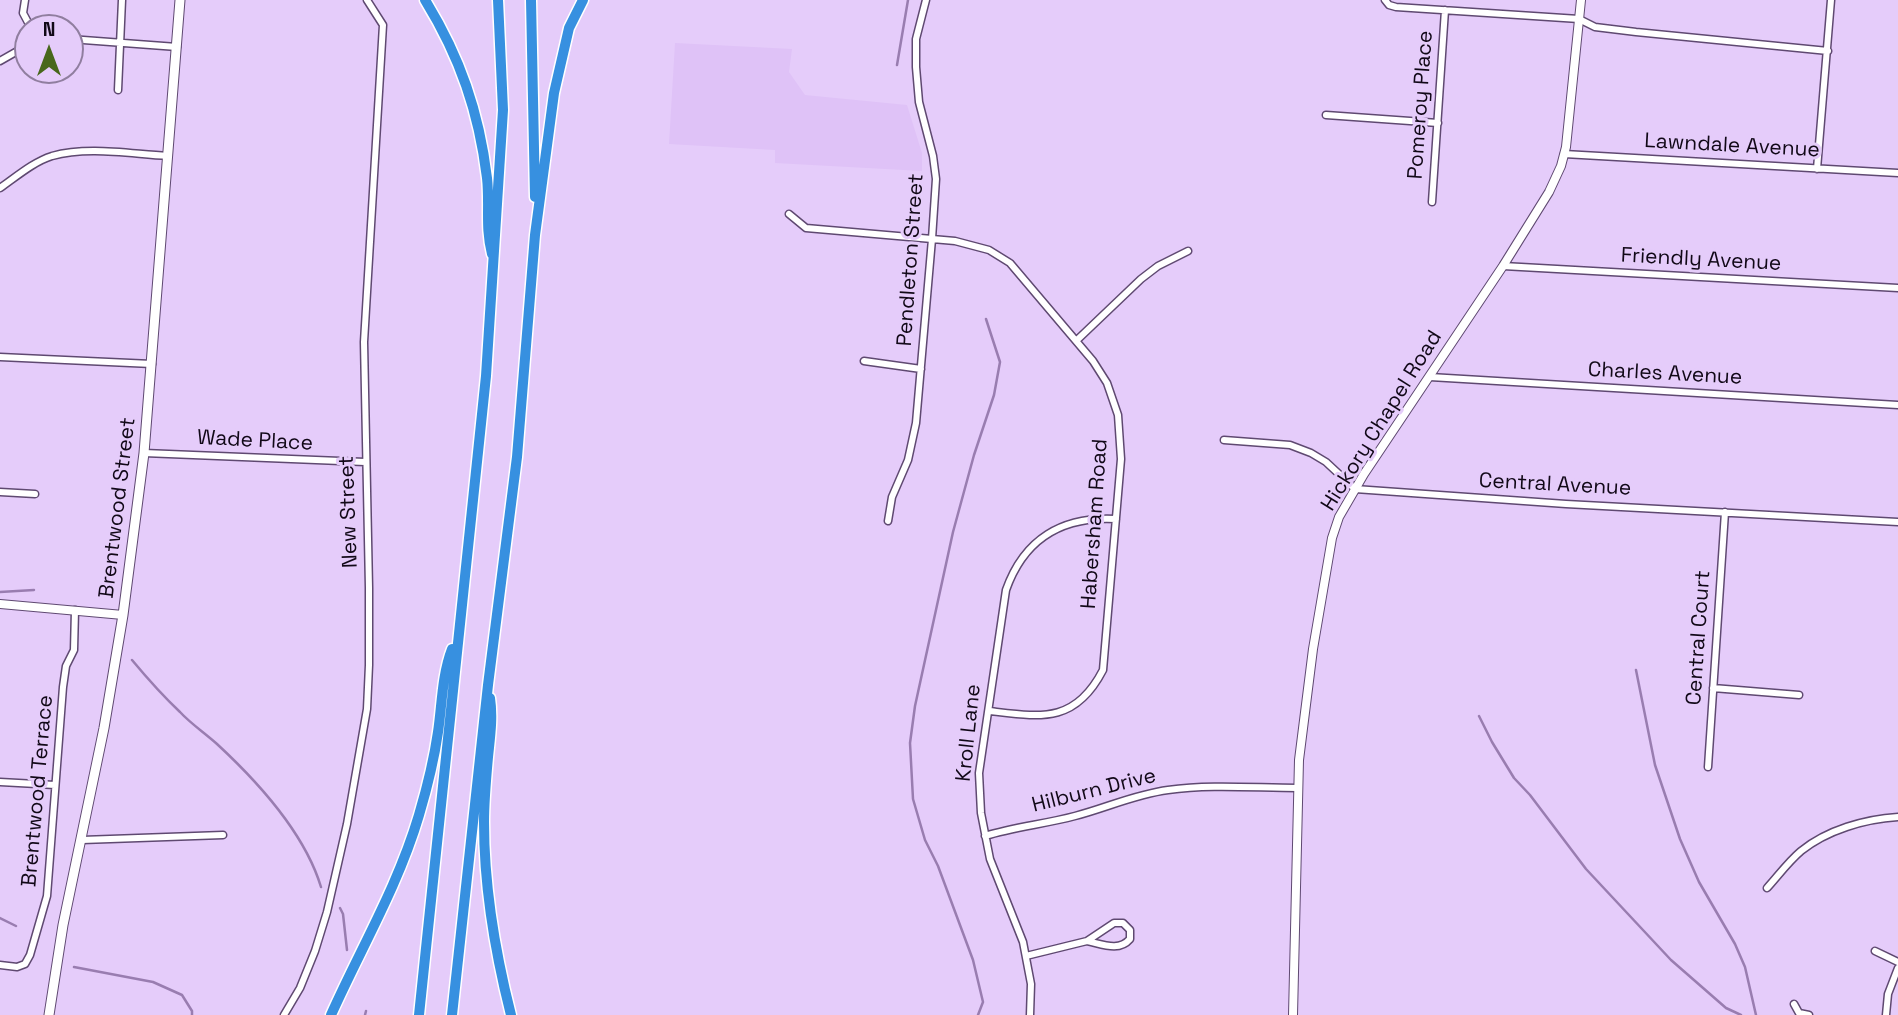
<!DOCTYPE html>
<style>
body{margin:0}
#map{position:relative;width:1898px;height:1015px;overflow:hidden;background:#e5ccfa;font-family:"Space Grotesk",sans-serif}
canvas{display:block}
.north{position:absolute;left:14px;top:14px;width:70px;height:70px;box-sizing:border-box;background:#e5ccfa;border:2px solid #907e9f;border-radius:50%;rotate:0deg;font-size:19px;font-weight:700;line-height:28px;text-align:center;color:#110817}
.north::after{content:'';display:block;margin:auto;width:24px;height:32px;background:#48671b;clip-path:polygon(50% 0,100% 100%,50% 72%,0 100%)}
</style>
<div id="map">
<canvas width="1898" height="1015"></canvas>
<div class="north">N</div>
</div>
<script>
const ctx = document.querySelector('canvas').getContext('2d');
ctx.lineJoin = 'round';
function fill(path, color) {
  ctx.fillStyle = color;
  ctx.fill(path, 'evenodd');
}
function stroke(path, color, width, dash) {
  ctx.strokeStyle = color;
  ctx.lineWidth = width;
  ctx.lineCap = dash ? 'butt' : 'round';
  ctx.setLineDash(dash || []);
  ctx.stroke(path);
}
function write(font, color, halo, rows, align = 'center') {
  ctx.font = font + ' "Space Grotesk",sans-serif';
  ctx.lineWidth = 6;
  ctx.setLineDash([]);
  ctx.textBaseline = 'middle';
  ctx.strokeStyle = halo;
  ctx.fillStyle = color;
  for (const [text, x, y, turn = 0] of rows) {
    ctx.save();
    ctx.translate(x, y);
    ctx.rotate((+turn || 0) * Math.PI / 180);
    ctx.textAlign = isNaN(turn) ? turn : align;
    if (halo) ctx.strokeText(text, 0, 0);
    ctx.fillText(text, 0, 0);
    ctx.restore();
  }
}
const built = new Path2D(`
 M675,43L792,49L789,72L805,95L907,105L922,153V171L775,163V150L669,144Z`);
const stream = new Path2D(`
 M897,65L908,0
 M0,592L34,590
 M132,660C147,678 163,696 180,712C191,724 205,733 217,744C257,781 305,834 321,887
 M1636,670L1655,765L1680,839L1699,882L1735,944L1745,967L1756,1015
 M1479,716L1492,742L1514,778L1530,795L1586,869L1671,960L1726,1008L1741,1015
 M340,908L343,914L347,950
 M0,918L16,926
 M74,967L153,982L182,995L192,1011V1015
 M365,1015L366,1011
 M978,1015L983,1002L973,960L938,866L925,840L913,799L910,743L915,706L953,532L974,455L994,395L1000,362L986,319`);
const minor = new Path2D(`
 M25,0L23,13L31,28
 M1385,0L1389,5L1396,7L1579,19L1595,27L1636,32L1828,51
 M70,39L177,47
 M0,61L28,45
 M118,90L122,0
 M1326,115L1438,123
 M1564,154L1898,173
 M1817,169L1831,0
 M0,188C16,177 33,162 52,156C88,146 130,154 167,156
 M1432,202L1445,10
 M789,214L806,228L955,241L989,250L1010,263L1093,361L1107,383L1118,415L1121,459L1103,670C1075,724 1041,717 989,711
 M1503,266L1898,288
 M1076,341L1141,279L1158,266L1188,251
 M0,357L152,364
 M864,361L921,369
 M1430,377L1898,405
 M1224,440L1290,445L1311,453L1326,462L1355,489L1566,504L1898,522
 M144,453L365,462
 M0,492L35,494
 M888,521L892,497L908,460L916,423L932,239L936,179L933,156L919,102L916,67V39L926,0
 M1713,688L1799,695
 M1708,767L1725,512
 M0,782L55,785
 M985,836C1014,827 1045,824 1075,816C1106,808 1136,794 1168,790C1211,784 1255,788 1298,788
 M82,840L223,835
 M1767,888C1778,876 1788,862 1801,851C1827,830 1865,819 1898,817
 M1875,951L1898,962
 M1026,956L1087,941L1114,923H1123L1130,930V939C1119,952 1102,944 1087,941
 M0,965L17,967L25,964L30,955L47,896L63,687L66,666L74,650L75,610
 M1794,1004L1799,1013L1809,1015
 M284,1015L300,988L315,951L327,912L347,824L367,709L369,665V588L364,342L383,25L367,0
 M1030,1015L1031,984L1023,942L990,859L981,813L979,773L1006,590C1024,539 1062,516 1116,519
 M1886,1015L1888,994L1898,968`);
const tertiary = new Path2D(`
 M0,604L123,615
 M1293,1015L1299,760L1313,649L1332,538L1339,517L1364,474L1503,266L1549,192L1561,166L1566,147L1581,0`);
const secondary = new Path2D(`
 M49,1015L63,925L104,728L123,615L144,453L180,0`);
const motorway = new Path2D(`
 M425,0C460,57 479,112 487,178C490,205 485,227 492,254
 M531,0L535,197
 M490,698C493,718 490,737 488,757C486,779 484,801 484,822C484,888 495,952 511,1015
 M331,1015C361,948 398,886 419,815C427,788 434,760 438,732C442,705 442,675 452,649
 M419,1015L486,376L503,110L498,0
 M452,1015L488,685L517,457L535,235L554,93L569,28L583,0`);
const streetNames = [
 ["Pomeroy Place",1421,105,-86],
 ["Lawndale Avenue",1732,146,3],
 ["Pendleton Street",911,260,-86],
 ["Friendly Avenue",1701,260,3],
 ["Charles Avenue",1665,374,3],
 ["Hickory Chapel Road",1382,421,-58],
 ["Wade Place",255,441,3],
 ["Central Avenue",1555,485,3],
 ["Brentwood Street",118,508,-83],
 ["New Street",349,512,-92],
 ["Habersham Road",1095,524,-86],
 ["Central Court",1699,638,-86],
 ["Kroll Lane",969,733,-84],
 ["Brentwood Terrace",38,791,-85],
 ["Hilburn Drive",1094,791,-14]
];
fill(built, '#dfc2f7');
stroke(stream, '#997db0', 2.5);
stroke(minor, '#5f4971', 9);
stroke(tertiary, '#5f4971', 10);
stroke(secondary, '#5f4971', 11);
stroke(motorway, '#fff', 13);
stroke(minor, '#fff', 6);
stroke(tertiary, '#fff', 8);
stroke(secondary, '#fff', 9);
stroke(motorway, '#3790e0', 10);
write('21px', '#110817', '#e5ccfa', streetNames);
</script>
